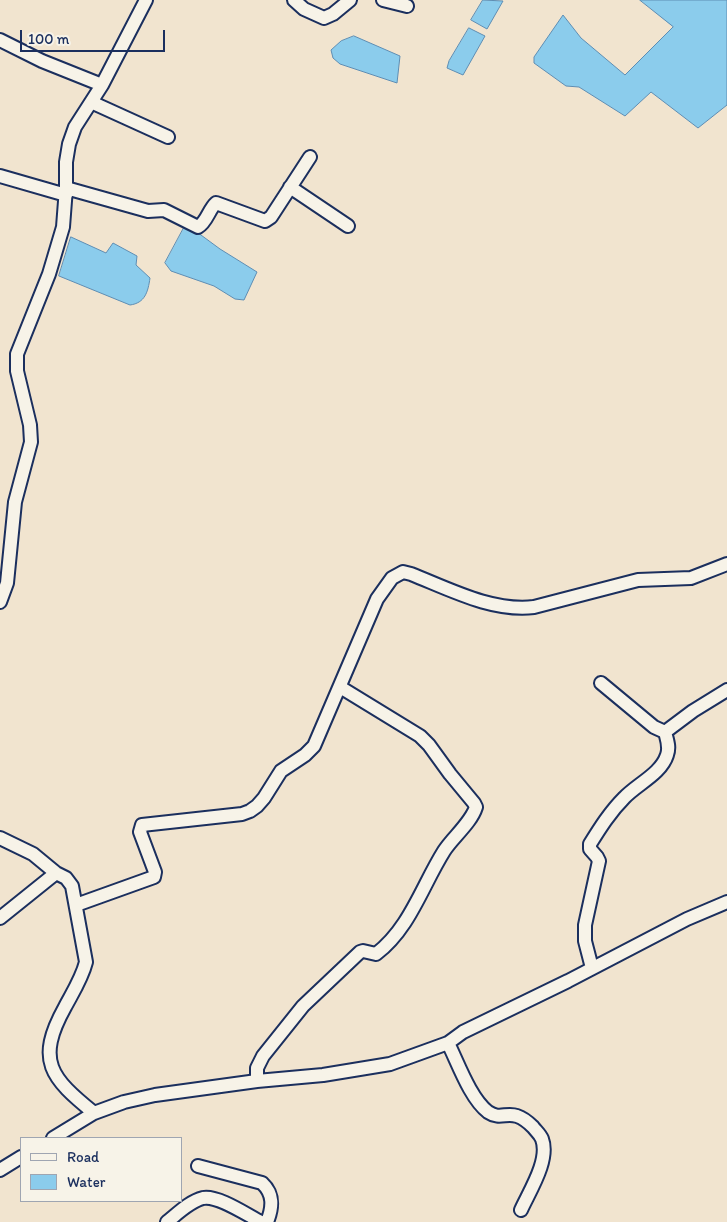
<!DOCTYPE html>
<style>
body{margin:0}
#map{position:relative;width:727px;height:1222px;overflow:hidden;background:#f1e4cf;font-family:Itim,sans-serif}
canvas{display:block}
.legend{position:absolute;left:20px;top:1137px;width:162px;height:65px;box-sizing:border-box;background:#f7f3e8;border:1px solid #9fa5b1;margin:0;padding:6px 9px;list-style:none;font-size:15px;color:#1b2f5e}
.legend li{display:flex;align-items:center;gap:10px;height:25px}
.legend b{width:25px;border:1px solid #9fa5b1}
.scale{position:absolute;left:20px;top:30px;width:145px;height:22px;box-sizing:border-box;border:2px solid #1b2f5e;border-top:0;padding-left:6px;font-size:15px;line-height:18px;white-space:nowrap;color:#1b2f5e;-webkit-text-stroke:4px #f7f3e8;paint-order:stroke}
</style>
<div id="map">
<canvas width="727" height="1222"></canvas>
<ul class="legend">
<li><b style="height:6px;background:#f7f3e8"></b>Road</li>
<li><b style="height:14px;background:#8bccec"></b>Water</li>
</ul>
<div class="scale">100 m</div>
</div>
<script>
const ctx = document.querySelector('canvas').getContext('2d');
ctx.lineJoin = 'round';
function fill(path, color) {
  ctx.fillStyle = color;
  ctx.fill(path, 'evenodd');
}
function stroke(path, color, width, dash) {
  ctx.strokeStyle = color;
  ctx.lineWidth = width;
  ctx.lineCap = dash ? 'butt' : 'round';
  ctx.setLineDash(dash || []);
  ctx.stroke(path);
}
const water = new Path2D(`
 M483,0L503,1L487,29L471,20Z
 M640,0H727V105L698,128L651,92L625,116L579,87L566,86L534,63V57L563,15L581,38L625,75L673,27Z
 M469,28L485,36L463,75L447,68L449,61Z
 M354,36L400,56L397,83L340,64L333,58L331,50L341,41Z
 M186,224L220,249L257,272L244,300L235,299L214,286L171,271L165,263Z
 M71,237L106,253L113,243L137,256L136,265L150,278C148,292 145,303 130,305L59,276Z`);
const minor = new Path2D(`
 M294,0L304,9L324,18L333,14L350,0
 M383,0L407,6
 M0,40L42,61L102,85
 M91,102L168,137
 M0,176L66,195
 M290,187L348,226
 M66,188L148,211L164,210L198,227C207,222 209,209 216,203L265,221L271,217L310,157
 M0,602L7,583L15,502L31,442L30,425L17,371V354L49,274L63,227L66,188V162L69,144L75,127L102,85L146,0
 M601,683L654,727L665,732
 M0,838L33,854L56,873L66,878L72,886L86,962C82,978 73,992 65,1007C35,1061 51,1078 94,1113
 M76,905L154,877L155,872L140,832L142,825L242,814L250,811L257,806L264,798L281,771L305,755L314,746L377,599L392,578L403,572L411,574C449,589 492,612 534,607L638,580L691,578L727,564
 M0,918L56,873
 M592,968L585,941V925L599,861L597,857L590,849V844C600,828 610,812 624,798C637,784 661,774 667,755C670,747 667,740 665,732L693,711L727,690
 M448,1043C458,1063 470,1098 488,1112C500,1120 506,1112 517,1116C523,1118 529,1123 533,1127C536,1131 540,1134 542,1139C550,1160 529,1192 521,1210
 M257,1081V1068L263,1056L303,1006L360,952L363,951L376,954C410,928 422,886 444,851C453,837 471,823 476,807L474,803L450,774L429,745L420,736L340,687
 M53,1138L94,1113L124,1102L155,1095L257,1081L323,1075L390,1064L448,1043L463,1032L568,981L687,919L727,902
 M198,1166L262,1183C274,1194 273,1207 267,1222
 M0,1170L21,1157
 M167,1222C177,1214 190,1201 203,1198C218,1195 247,1215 261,1222`);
fill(water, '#8bccec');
stroke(water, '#5e8db3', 1);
stroke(minor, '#1b2f5e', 16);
stroke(minor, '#f7f3e8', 12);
</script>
